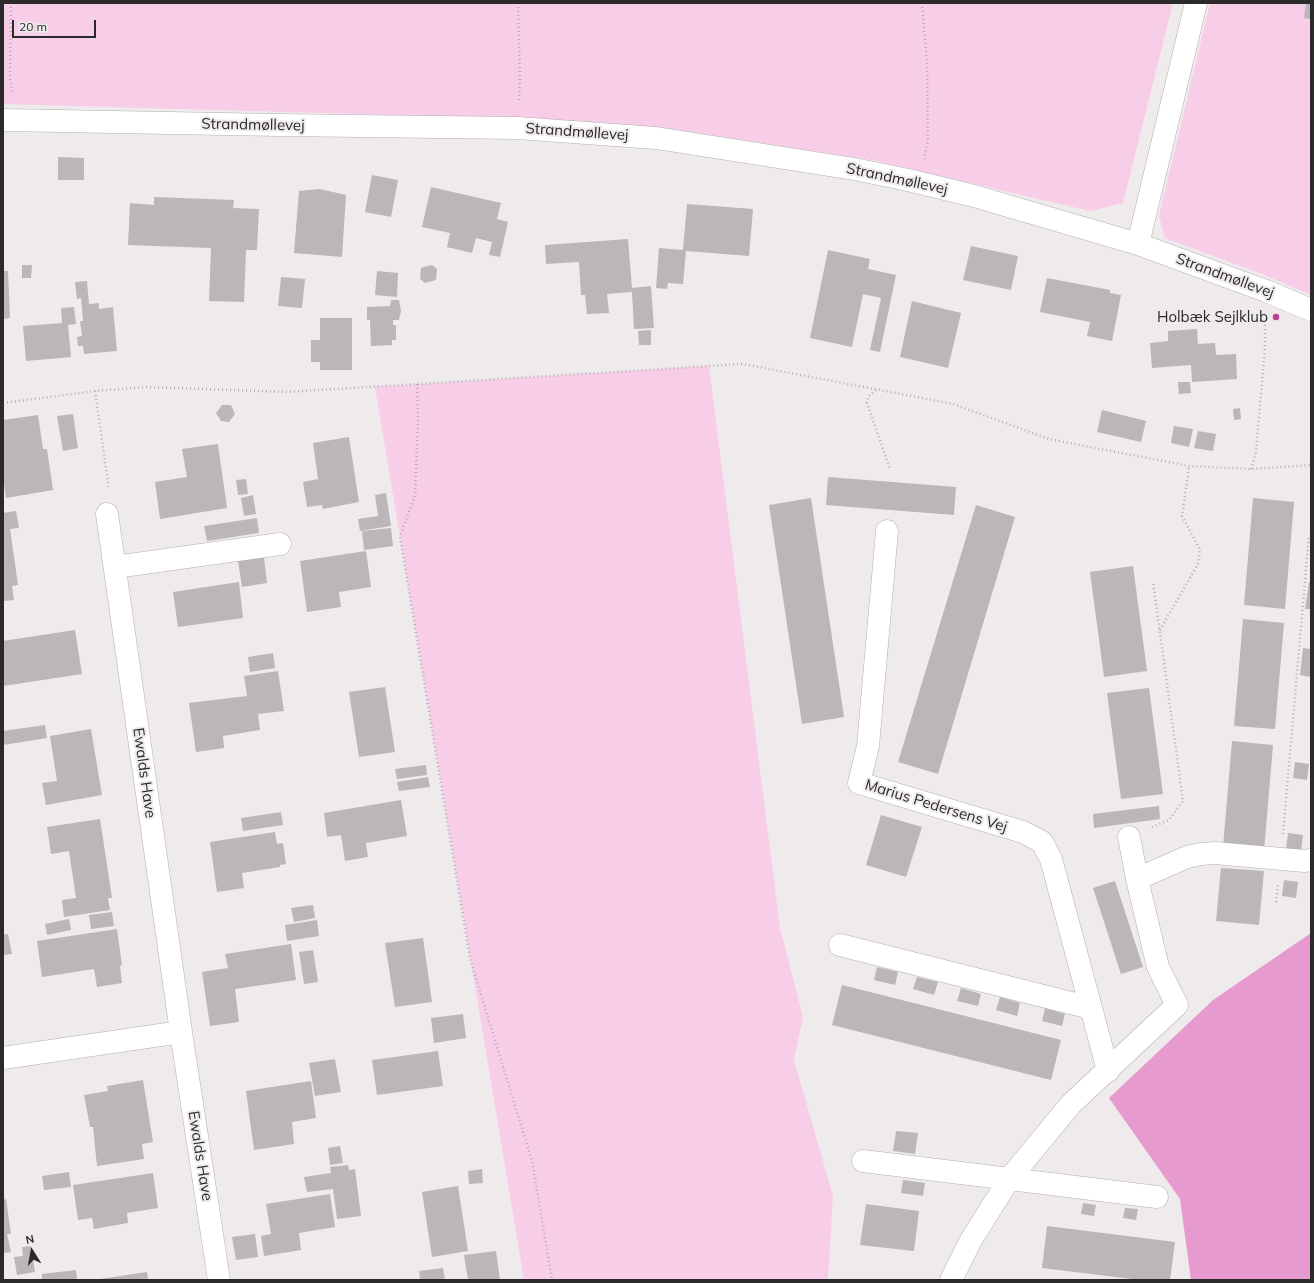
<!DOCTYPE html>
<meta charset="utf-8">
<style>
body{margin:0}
#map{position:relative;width:1314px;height:1283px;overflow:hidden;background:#efebed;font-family:Mulish,sans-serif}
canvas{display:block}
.frame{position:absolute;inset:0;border:4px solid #2b2a2b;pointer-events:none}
.north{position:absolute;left:12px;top:1231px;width:40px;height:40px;-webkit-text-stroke:3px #efebed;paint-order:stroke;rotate:349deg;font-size:11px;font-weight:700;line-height:16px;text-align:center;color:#2b2a2b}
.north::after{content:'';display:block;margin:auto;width:14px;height:18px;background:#2b2a2b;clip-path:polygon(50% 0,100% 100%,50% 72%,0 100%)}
.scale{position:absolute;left:12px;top:20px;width:84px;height:18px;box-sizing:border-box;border:2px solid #2b2a2b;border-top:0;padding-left:5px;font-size:12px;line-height:14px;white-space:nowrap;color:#2b2a2b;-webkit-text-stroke:3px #efebed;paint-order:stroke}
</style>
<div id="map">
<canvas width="1314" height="1283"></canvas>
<div class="frame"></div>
<div class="north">N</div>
<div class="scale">20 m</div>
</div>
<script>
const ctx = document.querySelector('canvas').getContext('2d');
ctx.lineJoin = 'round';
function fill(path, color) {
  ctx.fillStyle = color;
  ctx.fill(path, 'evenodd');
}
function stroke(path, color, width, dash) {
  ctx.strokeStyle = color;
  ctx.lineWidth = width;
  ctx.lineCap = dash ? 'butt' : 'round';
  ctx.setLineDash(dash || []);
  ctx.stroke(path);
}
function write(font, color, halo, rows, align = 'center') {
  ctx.font = font + ' Mulish,sans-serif';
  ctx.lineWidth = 4;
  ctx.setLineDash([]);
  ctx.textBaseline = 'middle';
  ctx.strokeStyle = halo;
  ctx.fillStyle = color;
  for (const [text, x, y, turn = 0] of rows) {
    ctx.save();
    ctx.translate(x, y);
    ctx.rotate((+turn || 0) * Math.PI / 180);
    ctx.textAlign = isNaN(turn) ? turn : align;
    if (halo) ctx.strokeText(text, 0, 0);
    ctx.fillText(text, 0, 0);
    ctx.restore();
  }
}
const green = new Path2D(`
 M3,3H1173L1123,203L1090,211L872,160L685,131L499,118L3,104Z
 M1210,3H1311V295L1262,274L1165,238L1159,216Z
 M709,366L780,928L803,1017L794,1060L833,1196L828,1280H524L375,387Z`);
const forest = new Path2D(`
 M1311,933V1280H1191L1180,1199L1109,1098L1213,1000Z`);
const building = new Path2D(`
 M1306,3H1311V19L1304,18Z
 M58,157L84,158V180H58Z
 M372,175L398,180L391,217L365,212Z
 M431,187L501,203L497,219L508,222L500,257L489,255L492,242L476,238L472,253L447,247L450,233L422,227Z
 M320,189L346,195L342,257L294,253L299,191Z
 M154,197L234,200L233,208L259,209L257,250H246L244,302L209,301L211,248L128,245L130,203L154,205Z
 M687,204L753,209L749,256L686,251L683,284L668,283L667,289L656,288L659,248L683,250Z
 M628,239L632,288L651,286L654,328L634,329L632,292L607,294L609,313L587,314L585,295H581L579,262L546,264L545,245Z
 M971,246L1018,256L1011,290L963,280Z
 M828,250L870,259L868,269L896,275L880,352L870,350L881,298L863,294L852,347L810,338Z
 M22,265H32L31,278H22Z
 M432,265L437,269L436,280L425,283L420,279L421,268Z
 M3,271H8L10,318L3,319Z
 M377,271L398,273L397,297L375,295Z
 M281,277L305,279L302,308L278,306Z
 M1047,278L1110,290V293L1121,295L1112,341L1087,336L1090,322L1040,312Z
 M87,281L89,304L99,303V309L113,307L117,351L84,354L83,346H78L77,337L82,336L80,321H83L81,298L77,299L75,282Z
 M391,300H399L401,311L399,320H393V325H396V340H392V345L371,346L370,320H367V307L390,306Z
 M912,301L961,313L948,368L900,357Z
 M74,307L76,324L68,325L71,357L26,361L23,326L62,323L61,308Z
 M320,318H352V370H320V362H311V340H320Z
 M1197,329L1198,344L1215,343L1216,355L1236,354L1237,379L1192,382L1191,365L1152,368L1150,343L1168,341V331Z
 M651,330V345H639L638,331Z
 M1178,382H1190L1191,393L1179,394Z
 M222,405H231L235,414L229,422L221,421L216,413Z
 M1240,408L1241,419L1234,420L1233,409Z
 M1102,410L1146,421L1141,442L1097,432Z
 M73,414L78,448L63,451L57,416Z
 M38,415L43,449H47L53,490L6,498L3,477V420Z
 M1174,426L1193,429L1189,447L1171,443Z
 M1198,431L1216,434L1213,451L1194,448Z
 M349,437L359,502L323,509L322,505L307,507L303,482L318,479L313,443Z
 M218,444L227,508L160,519L155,482L187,477L182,449Z
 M828,477L956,487L954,515L826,505Z
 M246,479L248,494L238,495L236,480Z
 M386,493L391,526L360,531L358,519L378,516L375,495Z
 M253,495L256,514L244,516L241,498Z
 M811,498L844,717L802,724L769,505Z
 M1253,498L1294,502L1285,609L1244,605Z
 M976,505L1015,517L938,774L898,762Z
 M16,511L19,528L10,529L18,585L12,586L14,600L3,601V513Z
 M257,518L259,533L207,541L204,526Z
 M391,528L393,546L364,550L362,531Z
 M366,551L371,587L339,592L341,607L307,612L300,561Z
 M264,557L267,583L242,587L238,561Z
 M1133,566L1147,671L1104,677L1090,572Z
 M239,582L243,618L178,627L173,592Z
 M1309,582H1311V609H1305Z
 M1243,619L1284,623L1275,729L1234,726Z
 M75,630L82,674L3,686V641Z
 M1303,648L1311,649V677L1300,675Z
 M273,653L275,668L250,672L248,657Z
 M278,671L284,711L258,714L260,730L223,736L224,748L196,752L189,703L247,696L244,676Z
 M385,687L395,752L359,757L349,692Z
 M1149,688L1163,794L1121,799L1107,693Z
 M45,725L47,738L3,745V731Z
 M91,729L102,795L46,805L42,783L57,781L50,736Z
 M1232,741L1273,745L1264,851L1223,847Z
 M1295,762L1309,764L1307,780L1293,778Z
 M426,765L427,775L397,779L395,769Z
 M428,777L430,787L399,791L397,782Z
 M401,800L407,836L366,843L368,857L345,861L341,835L327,837L324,813Z
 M1159,806L1160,819L1094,828L1093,814Z
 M281,812L283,825L243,831L241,818Z
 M881,815L922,827L906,877L866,865Z
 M100,819L112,898H108L110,910L64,917L62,900L76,898L69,851L51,854L47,827Z
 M275,832L277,844L283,843L286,864L280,865V867L242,873L244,888L217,892L210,842Z
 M1288,833L1303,835L1301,851L1286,849Z
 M1221,868L1264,871L1259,925L1216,921Z
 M1284,880L1298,882L1296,898L1282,896Z
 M1115,881L1143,967L1121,974L1093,888Z
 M313,905L315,918L294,922L291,908Z
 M112,912L114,926L91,929L89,915Z
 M69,919L71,930L47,935L45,924Z
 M317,920L319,936L287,941L285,925Z
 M117,929L122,965L120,966L122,983L97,987L94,969L42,977L37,941Z
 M8,934L12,954L3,955V935Z
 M423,938L432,1002L395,1007L385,943Z
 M291,944L296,980L235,989L239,1022L210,1026L202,972L228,968L225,954Z
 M313,950L318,982L304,984L299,952Z
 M877,967L898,972L895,985L874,980Z
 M917,977L938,982L934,995L913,989Z
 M842,985L1061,1040L1051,1080L832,1025Z
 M961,988L981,994L978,1006L957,1001Z
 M1000,997L1020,1003L1017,1016L996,1010Z
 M1045,1008L1065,1014L1062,1026L1042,1021Z
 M463,1014L466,1038L434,1043L431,1018Z
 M438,1051L443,1086L377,1095L372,1060Z
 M335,1059L341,1092L315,1096L309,1063Z
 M143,1080L153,1142L142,1144L144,1159L97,1166L93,1127H90L84,1095L108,1091L107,1086Z
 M311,1081L316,1118L292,1122L294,1144L254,1150L246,1091Z
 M896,1131L918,1133L915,1154L893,1151Z
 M340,1146L343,1163L330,1165L328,1148Z
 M348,1165L349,1170L355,1169L361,1216L337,1219L333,1189L307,1192L304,1177L331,1173L330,1167Z
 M482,1169L483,1183L469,1184L468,1171Z
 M69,1172L71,1187L44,1190L42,1176Z
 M153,1173L158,1208L127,1213L128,1223L94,1229L92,1218L78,1220L73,1185Z
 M903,1180L925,1183L923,1196L901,1193Z
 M458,1186L468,1251L432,1257L422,1192Z
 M330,1194L335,1227L299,1233L301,1250L264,1256L261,1236L271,1234L266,1204Z
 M6,1199L11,1234H7L11,1252L3,1253V1200Z
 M1083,1203L1096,1205L1094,1216L1081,1214Z
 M866,1204L919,1211L914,1251L860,1245Z
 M1125,1208L1138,1209L1136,1220L1123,1218Z
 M1047,1226L1175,1242L1170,1280H1140L1042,1268Z
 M255,1234L258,1257L236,1260L232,1237Z
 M31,1246L35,1272L17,1275L14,1257L23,1256L22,1247Z
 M496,1251L500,1280H468L464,1255Z
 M443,1268L445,1280H420L419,1271Z
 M76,1270L77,1280H42V1274Z
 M147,1272L148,1280H100V1279Z`);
const path = new Path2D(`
 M11,3L10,79L13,94
 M518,3L520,77L519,102
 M922,3L927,62L928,141L924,159
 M417,384L418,421L415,495L400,537L470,959L532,1161L552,1280
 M876,390L868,397L867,403L890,469
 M95,391L109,490
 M3,403L95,391L147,387L287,392L743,364L953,404L1049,439L1189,466L1251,469L1311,465
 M1251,469L1256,452L1265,348V319
 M1160,630L1198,564L1200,550L1182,516L1189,466
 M1152,827L1169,820L1183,801L1153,582
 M1283,834L1309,535
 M1276,902L1278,884`);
const minor = new Path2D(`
 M3,120L279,125L517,128L656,138L854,169L908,180L974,196L1138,244L1266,291L1311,310
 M1138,244L1196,3
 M107,514L181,1032L219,1280
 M887,531L868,746L859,783L1023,832L1042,842L1051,859L1108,1071
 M115,567L280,544
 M1137,879L1187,857L1201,854L1215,853L1304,861L1311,860
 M840,945L1091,1008
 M3,1058L181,1032
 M863,1161L1157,1197
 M951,1280L971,1240L1010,1178L1071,1104L1177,1005L1158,967L1137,879L1129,837`);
const markers = [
 [1276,317,4,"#ba4398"]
];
const streetNames = [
 ["Strandmøllevej",253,125,1],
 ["Strandmøllevej",577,132,4],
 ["Strandmøllevej",897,179,12],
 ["Strandmøllevej",1225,276,20],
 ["Ewalds Have",144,773,82],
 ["Marius Pedersens Vej",936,806,17],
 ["Ewalds Have",200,1156,81]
];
const poiNames = [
 ["Holbæk Sejlklub",1268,317]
];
fill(green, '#f8cde8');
fill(forest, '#e79acd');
fill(building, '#bab6b9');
stroke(minor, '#b3afb1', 23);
stroke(path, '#b2afb1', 2.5, [1, 3]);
stroke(minor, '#fff', 22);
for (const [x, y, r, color] of markers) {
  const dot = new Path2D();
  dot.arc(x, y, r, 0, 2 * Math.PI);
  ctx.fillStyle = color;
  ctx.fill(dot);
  stroke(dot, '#efebed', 1.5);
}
write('15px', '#2b2a2b', '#efebed', streetNames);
write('15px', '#2b2a2b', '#efebed', poiNames, 'right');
</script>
